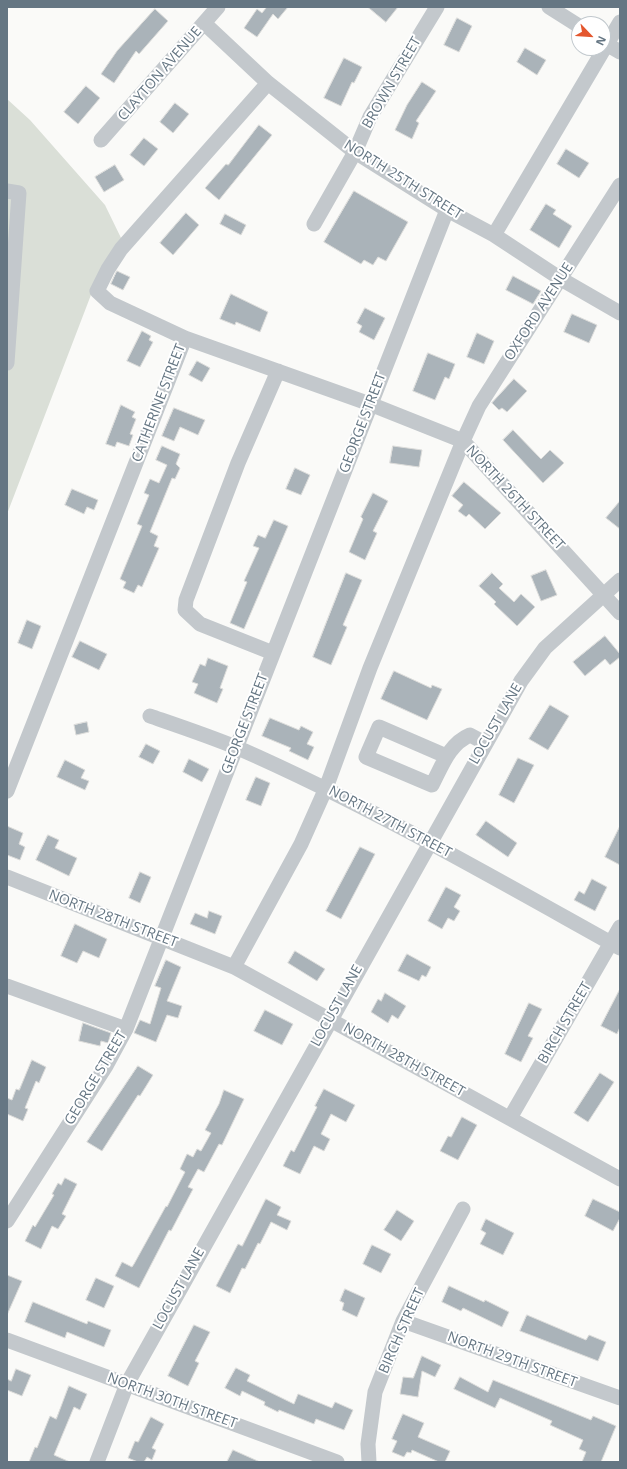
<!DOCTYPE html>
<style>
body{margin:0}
#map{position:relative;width:627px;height:1469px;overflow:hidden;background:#fafaf8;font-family:"Open Sans",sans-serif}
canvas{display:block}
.frame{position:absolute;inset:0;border:8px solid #657683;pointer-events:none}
.north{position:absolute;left:571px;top:16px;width:40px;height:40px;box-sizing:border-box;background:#fff;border:1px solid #c1c8cd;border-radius:50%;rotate:115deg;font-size:11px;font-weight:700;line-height:16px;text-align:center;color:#657683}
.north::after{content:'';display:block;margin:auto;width:14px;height:18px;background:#e4572e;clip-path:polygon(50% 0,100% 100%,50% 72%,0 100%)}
</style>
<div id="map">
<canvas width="627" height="1469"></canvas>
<div class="frame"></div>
<div class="north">N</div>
</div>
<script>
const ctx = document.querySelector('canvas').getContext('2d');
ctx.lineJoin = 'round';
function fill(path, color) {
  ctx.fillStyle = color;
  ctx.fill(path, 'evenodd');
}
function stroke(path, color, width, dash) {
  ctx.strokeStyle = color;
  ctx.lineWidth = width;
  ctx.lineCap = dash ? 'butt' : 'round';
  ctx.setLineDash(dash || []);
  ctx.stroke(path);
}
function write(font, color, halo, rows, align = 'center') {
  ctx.font = font + ' "Open Sans",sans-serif';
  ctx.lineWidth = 4;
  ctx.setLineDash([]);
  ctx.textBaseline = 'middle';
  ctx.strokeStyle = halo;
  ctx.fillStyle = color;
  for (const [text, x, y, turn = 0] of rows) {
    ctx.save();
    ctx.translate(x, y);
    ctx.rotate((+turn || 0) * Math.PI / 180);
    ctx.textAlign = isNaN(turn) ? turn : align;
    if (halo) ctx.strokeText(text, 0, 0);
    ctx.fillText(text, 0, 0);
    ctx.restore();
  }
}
const green = new Path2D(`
 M7,99L30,120L105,205L122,240L94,287L7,514Z`);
const building = new Path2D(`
 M264,7H288L278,19L273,14L257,37L244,28L257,9L262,13L266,8Z
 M368,7H398L386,22Z
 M155,9L168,21L139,54L136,51L114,83L101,74L117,51Z
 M457,18L472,26L459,52L444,45Z
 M525,48L546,60L537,75L517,62Z
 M344,58L362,67L354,83L352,82L341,106L324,98Z
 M422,82L436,91L416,121L419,123L412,139L395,130L407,105Z
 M86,86L100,98L78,124L64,112Z
 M175,103L189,114L173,133L160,122Z
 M259,125L272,135L219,200L205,188L226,164L228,165Z
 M144,138L158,149L144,166L130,155Z
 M566,149L589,163L579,178L557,164Z
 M115,165L124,180L104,192L95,177Z
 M354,191L408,222L386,261L378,257L373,265L364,260L361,264L324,242Z
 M546,204L556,210L553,214L572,226L559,248L530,230Z
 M186,213L199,225L173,255L160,243Z
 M225,214L246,225L241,235L220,224Z
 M117,271L130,277L123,290L111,284Z
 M513,276L541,291L533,304L506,290Z
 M231,294L268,312L260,332L236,322L235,325L220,319Z
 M365,308L385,318L374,340L359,332L362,326L357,323Z
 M572,314L597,325L589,343L564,332Z
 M142,331L151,336L149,340L153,342L140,367L127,361Z
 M477,333L494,341L484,364L467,357Z
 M428,353L455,364L449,379L445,377L435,400L413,391Z
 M197,361L210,368L202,382L189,375Z
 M514,379L527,391L507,412L502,408L499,410L492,403Z
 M121,405L135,412L132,417L136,419L130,434L133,435L129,446L117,442L115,447L106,444Z
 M174,408L205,420L198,435L180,427L174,441L162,436Z
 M513,430L541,459L550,450L564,463L543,483L503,440Z
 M162,446L180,454L176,464L180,468L175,479L172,478L150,532L158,536L154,546L159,548L142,587L138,585L134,593L123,588L126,582L120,579L142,526L137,524L149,495L144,493L150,479L159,483L167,465L156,460Z
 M393,446L422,450L419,467L390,463Z
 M295,468L310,475L301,495L286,489Z
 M464,482L501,513L485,529L469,514L466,517L458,511L463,505L452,496Z
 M72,489L98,500L94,510L87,507L84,514L65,505Z
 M373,493L388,501L373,531L377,533L365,560L349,552L363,519L361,517Z
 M620,501V529L606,518Z
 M274,520L288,526L244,629L230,623L247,582L244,581L259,548L253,546L258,535L265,538Z
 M546,570L557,595L541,601L531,576Z
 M346,573L362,580L343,625L347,627L331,665L313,657Z
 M492,573L503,584L499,588L514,602L521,594L535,607L517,626L494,604L496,602L479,586Z
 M27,620L41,626L32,649L18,643Z
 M605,636L620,654V657L610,665L605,659L585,676L573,662Z
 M80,641L107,654L99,670L72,657Z
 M208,658L228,666L220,688L223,689L217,703L194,693L198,684L192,682L200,664L205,666Z
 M394,671L431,688L432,685L442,689L427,720L381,699Z
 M550,705L569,716L548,750L529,739Z
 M270,718L299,730L301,726L313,732L307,744L314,747L308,760L289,751L291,748L262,736Z
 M87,722L89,732L76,735L74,725Z
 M146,744L160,751L153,764L139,757Z
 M518,758L534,765L514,803L499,795Z
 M189,759L209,769L202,782L183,772Z
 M65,760L85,770L81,778L89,781L85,790L57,777Z
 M256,777L270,783L261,806L246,800Z
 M486,821L517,843L508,857L476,835Z
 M7,826L23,833L19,844L25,847L20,860L7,855Z
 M620,826V865L605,857Z
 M48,835L59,840L55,848L77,858L69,876L36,860Z
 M360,847L375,854L341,919L326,911Z
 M140,872L151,877L140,903L129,898Z
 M592,879L607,887L595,911L574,900L579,891L584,894Z
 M446,887L461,895L454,907L460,911L454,921L448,918L442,929L428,921Z
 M209,911L222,916L215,934L190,924L195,913L207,918Z
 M75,924L107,939L99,958L83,951L77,963L61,956Z
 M295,951L325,969L317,981L288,963Z
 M407,954L431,967L426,977L422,975L419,981L398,971Z
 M166,960L181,967L167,1001L182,1006L178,1018L167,1015L156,1042L134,1033L140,1020L150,1024L161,988L155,986Z
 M620,989V1027L617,1034L601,1026Z
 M385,993L406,1006L398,1019L392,1015L388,1023L371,1012L378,999L381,1001Z
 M529,1003L542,1009L528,1036L533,1038L521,1062L505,1054Z
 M265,1010L293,1024L282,1045L254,1031Z
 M83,1023L111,1033L108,1043L101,1041L100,1046L79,1041Z
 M32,1060L46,1067L39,1083L36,1081L25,1108L28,1109L23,1121L7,1114V1098L12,1100L16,1089L19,1090Z
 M138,1066L153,1075L140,1096L138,1095L102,1151L87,1142Z
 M600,1073L614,1082L588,1122L574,1113Z
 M324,1089L355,1105L346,1122L331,1114L321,1134L330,1139L324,1151L314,1146L300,1174L283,1166L291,1150L294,1152L317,1107L315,1106Z
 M224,1090L244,1099L222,1145L219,1144L204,1172L198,1169L188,1187L193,1189L171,1231L169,1230L139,1288L115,1276L122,1262L132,1267L134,1264L166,1206L167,1207L185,1172L180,1169L187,1154L193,1157L197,1149L201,1151L211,1133L205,1130L219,1104Z
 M462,1117L477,1125L458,1160L440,1151L448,1136L451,1137Z
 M65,1178L77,1184L62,1214L66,1216L58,1229L52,1226L41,1249L25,1241L33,1225L35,1227L54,1195L52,1194L58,1183L61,1185Z
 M266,1199L281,1207L277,1215L291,1221L287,1230L271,1222L260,1244L258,1243L245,1269L242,1268L230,1293L216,1286L238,1244L242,1246Z
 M593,1199L620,1212V1218L613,1231L585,1216Z
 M397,1210L414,1221L401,1241L384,1230Z
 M486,1219L514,1233L503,1255L480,1244L486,1233L481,1230Z
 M372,1245L391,1254L381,1273L363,1264Z
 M7,1275L22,1281L7,1315Z
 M96,1278L114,1286L104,1308L86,1300Z
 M449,1286L484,1302L485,1300L509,1312L502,1327L463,1308L461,1311L442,1302Z
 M345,1289L365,1298L357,1317L342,1310L344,1303L340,1301Z
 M33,1302L87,1324L88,1321L111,1330L104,1347L67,1332L65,1338L25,1322Z
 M527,1315L586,1340L589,1335L606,1342L598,1361L520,1331Z
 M194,1325L210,1332L195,1361L199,1363L188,1386L168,1376Z
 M422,1356L441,1365L435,1377L422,1371L418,1397L400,1394L403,1377L413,1378Z
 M236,1368L250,1375L247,1381L294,1404L298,1394L332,1408L335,1402L353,1410L344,1430L316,1419L314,1424L279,1410L278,1412L264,1405L265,1402L242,1391L240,1396L225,1388Z
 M16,1369L31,1375L22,1396L7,1390V1379L11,1381Z
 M460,1377L488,1392L493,1380L591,1420L593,1416L616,1426L601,1462H582L586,1452L579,1449L583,1440L550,1425L552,1421L500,1398L495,1408L454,1389Z
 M69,1386L87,1394L80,1410L74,1407L54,1455L70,1462H29L35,1447L37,1448L50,1416L56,1419Z
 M403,1414L424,1423L418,1437L450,1451L445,1462H439L412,1450L411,1453L407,1452L404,1457L392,1452L397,1441L392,1439Z
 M151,1417L164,1424L152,1448L156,1450L152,1460L147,1457L144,1462H138L128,1458L135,1441L138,1442Z
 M233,1450L260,1462H227Z`);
const minor = new Path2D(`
 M549,7L579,26
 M204,23L268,83L355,152L447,210L494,235L561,279L620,313
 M603,42L620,52
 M268,83L121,249L108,269L97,291L110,303L185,338L370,404L463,441L620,613
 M101,140L218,7
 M7,191L19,193L7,363
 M314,224L355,152L370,117L437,7
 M494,235L620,22
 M273,653L200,624L185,610L186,600L238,463L278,371
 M150,716C179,726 209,736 238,748C370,806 494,878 620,948
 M446,756L379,727L366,757L432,785C442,766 449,744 470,735L485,743
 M7,791L185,338
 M7,877L234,967L620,1179
 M234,967L301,844L326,788L370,668L463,441L479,406L620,185
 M7,986L126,1029
 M510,1118L620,927
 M7,1221L106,1066L126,1029L447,210
 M403,1321L620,1398
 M7,1340L337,1462
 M97,1462L127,1384L521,681L545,648L620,580
 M369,1462L368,1444L375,1392L403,1321L463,1209`);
const streetNames = [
 ["CLAYTON AVENUE",160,74,-49],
 ["BROWN STREET",392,83,-60],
 ["NORTH 25TH STREET",403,180,32],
 ["OXFORD AVENUE",539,312,-57],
 ["CATHERINE STREET",159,403,-69],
 ["GEORGE STREET",363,423,-69],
 ["NORTH 26TH STREET",515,498,47],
 ["GEORGE STREET",245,724,-69],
 ["LOCUST LANE",496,724,-60],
 ["NORTH 27TH STREET",390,822,28],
 ["NORTH 28TH STREET",113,919,21],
 ["LOCUST LANE",337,1006,-61],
 ["BIRCH STREET",565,1023,-60],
 ["NORTH 28TH STREET",404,1060,29],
 ["GEORGE STREET",96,1078,-59],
 ["LOCUST LANE",179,1289,-61],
 ["BIRCH STREET",402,1331,-66],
 ["NORTH 29TH STREET",512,1360,20],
 ["NORTH 30TH STREET",172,1401,20]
];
fill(green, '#dadfd7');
fill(building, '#aab3b9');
stroke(building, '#dcdcda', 1);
stroke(minor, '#c3c8cc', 15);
write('14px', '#657683', '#fff', streetNames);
</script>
